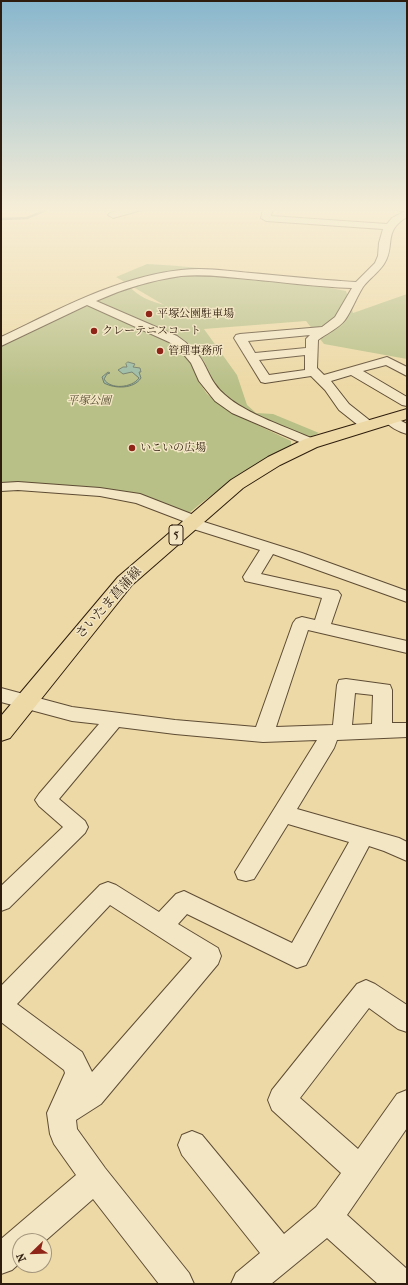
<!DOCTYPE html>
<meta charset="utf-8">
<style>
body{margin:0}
#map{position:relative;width:408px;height:1285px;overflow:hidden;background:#edd9a6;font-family:"IM FELL French Canon",serif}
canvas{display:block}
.frame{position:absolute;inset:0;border:2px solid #2e1d0e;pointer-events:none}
.north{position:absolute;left:12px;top:1233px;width:40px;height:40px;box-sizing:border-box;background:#f3e6c5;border:1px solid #a4967c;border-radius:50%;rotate:247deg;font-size:11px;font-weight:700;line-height:16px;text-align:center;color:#2e1d0e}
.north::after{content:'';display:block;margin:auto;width:14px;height:18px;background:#8f2418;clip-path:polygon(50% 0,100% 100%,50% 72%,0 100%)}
</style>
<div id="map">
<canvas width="408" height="1285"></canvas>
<div class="frame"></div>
<div class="north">N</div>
</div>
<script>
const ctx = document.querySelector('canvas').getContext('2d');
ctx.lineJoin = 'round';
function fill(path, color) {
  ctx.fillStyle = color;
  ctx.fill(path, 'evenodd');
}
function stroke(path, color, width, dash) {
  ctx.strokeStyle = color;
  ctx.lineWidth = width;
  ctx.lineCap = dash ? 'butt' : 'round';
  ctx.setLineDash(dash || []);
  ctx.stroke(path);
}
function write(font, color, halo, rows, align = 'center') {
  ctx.font = font + ' "IM FELL French Canon","Noto Serif JP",serif';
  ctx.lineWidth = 3;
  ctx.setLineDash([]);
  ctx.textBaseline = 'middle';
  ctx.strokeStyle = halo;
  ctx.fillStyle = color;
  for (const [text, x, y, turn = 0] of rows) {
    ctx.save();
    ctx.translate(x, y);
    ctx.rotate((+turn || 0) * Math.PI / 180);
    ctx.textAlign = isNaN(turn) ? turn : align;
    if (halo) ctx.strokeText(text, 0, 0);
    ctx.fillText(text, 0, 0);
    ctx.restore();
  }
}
const green = new Path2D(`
 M147,264C214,267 280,278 346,291L353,313L407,294V359L324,344L306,321L204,329L237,375L247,405L256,413L273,414L319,433L312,436H300L250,413L224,396L213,382L204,361L186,343L97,303L98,300L129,286C138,297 151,301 164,305L116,277Z
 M89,306L162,337L180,349L194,366L197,379L207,394L230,412L291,441V446C253,465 220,487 188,514L142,496L1,485V345L82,307Z`);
const water = new Path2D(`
 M128,362L135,364L133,367L140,368L141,372H139L141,378C134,389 115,389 104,383L102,377L108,372L110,373L107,374L104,379C110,390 132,388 139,378L132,372L123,374L118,370L123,367H127L126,364Z`);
const stream = new Path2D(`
 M1,219L27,218L51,208`);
const street = new Path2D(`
 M128,208H143L142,210L113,218L108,215L110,213Z
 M263,208H273L271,216L387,224L392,218L407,210V217C382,232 396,245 384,264C378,273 369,279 363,287C356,298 352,310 345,320C339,328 326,334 318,340L317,368L324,375L387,357L407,367V376L386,365L363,371L407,397V406L402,405L351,375L331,381L349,404L373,423L375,426L373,429H363L339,410L325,390L311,376L265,383L261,382L234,338L236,335L240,334L322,327L335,317L352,288C317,287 283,282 248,279C226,277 204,274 181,276C152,280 123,289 96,301L177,336C187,343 198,352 203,362C210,375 213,385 225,395C246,414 289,428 316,440L318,443L316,446L311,447L232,413L215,401L199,381L191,363L180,350L169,342L87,305L1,346V337C58,310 117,277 181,270C205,267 228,271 251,273C286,276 321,280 356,282L375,263L378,256L379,243L383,229L266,221L261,218ZM310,335L306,339V348L255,353L248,341ZM305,355V370L269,375L259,360Z
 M390,415L407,424V434C399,432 388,426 383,419L385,416Z
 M18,482L100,488L140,494L199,517L202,520L201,521L302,553L407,591V602L273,554L261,574L338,591L341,595L331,624L407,641V653L308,630L276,727L333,725L337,685L339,680L346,679L390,685L392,690V723H407V737L337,740L334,748L297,809L399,838L407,842V861L384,851L369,846L306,965L297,968L187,914L178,924L218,948L221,956L218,964L101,1104L76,1120L77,1129L105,1168L189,1273L194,1284H159L93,1199L44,1242L20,1241V1263L12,1270L1,1274V1239L76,1175L54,1144L50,1134L47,1113L65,1073L64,1070L1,1022V986L100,885L108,882L116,885L159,912L176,894L184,891L292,943L349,842L288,824L254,879L246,881L238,879L235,872L317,740L263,742L175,734L119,727L59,799L85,821L88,827L85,833L9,908L1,911V886L63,827L39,806L35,800L39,794L99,724L72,721L1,702V688L72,707L175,720L256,727L293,623L296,619L302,617L315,620L322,598L245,581L243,577L260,550L184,526L182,523L183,521L136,503L100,496L18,490L1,491V483ZM355,693L373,695L372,724L352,725ZM110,905L192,958L92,1072L82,1052L17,1004Z
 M366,980L375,984L407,1005V1032L398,1029L369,1008L300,1098L358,1149L397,1094L407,1090V1128L347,1215L407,1269V1284H378L327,1238L271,1284H231L236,1273L260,1253L182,1155L178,1145L182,1135L192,1131L202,1135L284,1234L316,1207L341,1173L272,1110L268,1100L272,1090L357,984Z`);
const secondary = new Path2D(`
 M396,208H407V212L397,210Z`);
const primary = new Path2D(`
 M407,409V419L317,447L280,465L243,488L132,585L10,738L1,741V716L118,577L231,480L268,457L305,439Z`);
const markers = [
 [149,314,4,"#8f2418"],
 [94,331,4,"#8f2418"],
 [160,351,4,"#8f2418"],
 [132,448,4,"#8f2418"]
];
const farPoinames = [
 ["平塚公園駐車場",157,314],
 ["クレーテニスコート",102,331],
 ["管理事務所",168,351],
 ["いこいの広場",140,448]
];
const farParknames = [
 ["平塚公園",89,401]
];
const shields = [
 [176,535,14]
];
const shieldNames = [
 ["5",176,535]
];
const streetNames = [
 ["さいたま菖蒲線",109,603,-48]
];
fill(green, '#b8bf87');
fill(water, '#99baa5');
stroke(water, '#6e7b69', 1);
stroke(stream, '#6e7b69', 2.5);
stroke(street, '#5e4c34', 2);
stroke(secondary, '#2e1d0e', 2);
stroke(primary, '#2e1d0e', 2);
fill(street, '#f3e6c5');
fill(secondary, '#f3e6c5');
fill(primary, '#edd9a6');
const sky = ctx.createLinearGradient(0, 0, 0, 388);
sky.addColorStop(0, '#88b6cd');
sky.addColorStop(0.54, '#f7eed7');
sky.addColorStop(1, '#f7eed700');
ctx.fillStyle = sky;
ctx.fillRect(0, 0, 408, 388);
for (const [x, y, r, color] of markers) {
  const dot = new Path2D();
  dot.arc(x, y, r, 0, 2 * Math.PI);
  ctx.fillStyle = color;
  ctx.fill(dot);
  stroke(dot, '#f3e6c5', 1.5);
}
write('11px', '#2e1d0e', '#f3e6c5', farPoinames, 'left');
write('italic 11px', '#574e32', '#f3e6c5', farParknames);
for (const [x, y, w] of shields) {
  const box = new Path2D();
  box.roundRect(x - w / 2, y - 10, w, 20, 3);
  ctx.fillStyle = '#f3e6c5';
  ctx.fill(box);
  stroke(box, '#2e1d0e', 1);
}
write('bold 12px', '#2e1d0e', null, shieldNames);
write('13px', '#2e1d0e', '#f3e6c5', streetNames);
</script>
